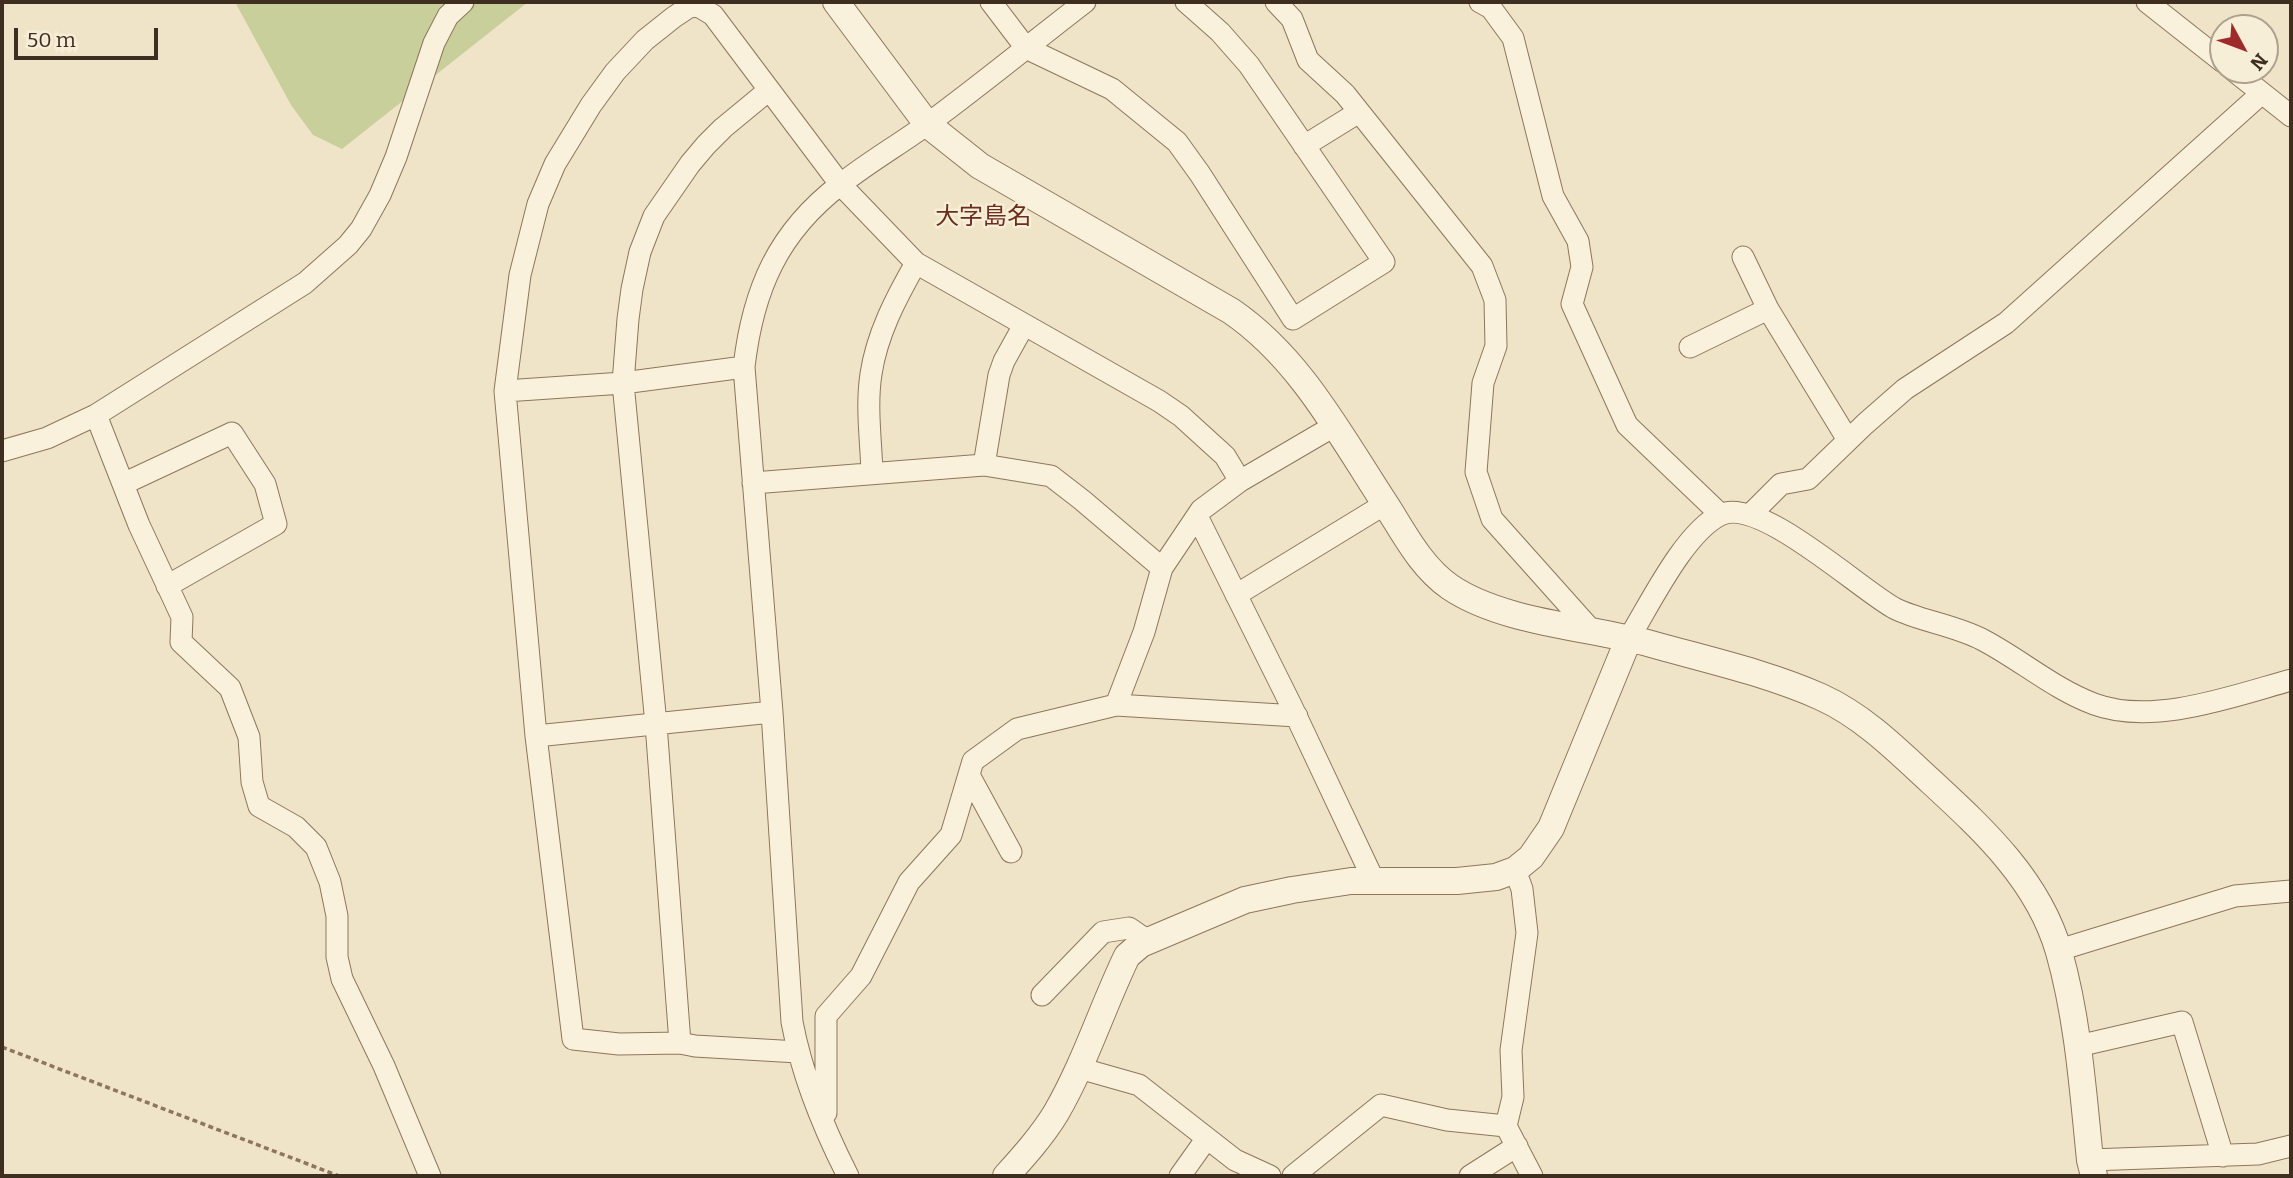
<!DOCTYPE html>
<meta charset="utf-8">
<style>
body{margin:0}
#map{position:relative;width:2293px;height:1178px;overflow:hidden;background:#f0e4c8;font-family:Bitter,serif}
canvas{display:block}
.frame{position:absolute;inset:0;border:4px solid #3d2e20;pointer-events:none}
.north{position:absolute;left:2209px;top:14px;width:70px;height:70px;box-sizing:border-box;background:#f7eed8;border:2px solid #ada18e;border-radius:50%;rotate:131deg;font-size:19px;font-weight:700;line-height:28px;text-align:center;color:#3d2e20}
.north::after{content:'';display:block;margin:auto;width:24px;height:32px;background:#9e2a2b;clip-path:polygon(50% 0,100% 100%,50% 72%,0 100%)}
.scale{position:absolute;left:14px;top:28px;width:144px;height:32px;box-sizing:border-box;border:4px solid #3d2e20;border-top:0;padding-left:9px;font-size:21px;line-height:24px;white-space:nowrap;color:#3d2e20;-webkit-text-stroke:5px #f7eed8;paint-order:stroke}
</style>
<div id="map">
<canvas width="2293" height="1178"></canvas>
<div class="frame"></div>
<div class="north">N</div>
<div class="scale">50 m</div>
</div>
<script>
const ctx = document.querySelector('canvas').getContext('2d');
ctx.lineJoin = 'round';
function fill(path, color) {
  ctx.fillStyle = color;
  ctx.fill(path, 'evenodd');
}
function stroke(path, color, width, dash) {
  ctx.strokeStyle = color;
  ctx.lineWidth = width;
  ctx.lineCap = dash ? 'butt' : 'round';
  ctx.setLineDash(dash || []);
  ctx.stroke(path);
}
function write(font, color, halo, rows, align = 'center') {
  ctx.font = font + ' Bitter,"Noto Sans JP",serif';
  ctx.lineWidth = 5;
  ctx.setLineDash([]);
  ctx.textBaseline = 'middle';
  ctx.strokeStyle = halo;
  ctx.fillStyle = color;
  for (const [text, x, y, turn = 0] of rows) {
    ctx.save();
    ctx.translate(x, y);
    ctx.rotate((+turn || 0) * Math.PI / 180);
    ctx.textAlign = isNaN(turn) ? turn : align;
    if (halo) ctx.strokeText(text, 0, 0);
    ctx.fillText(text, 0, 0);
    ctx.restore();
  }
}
const green = new Path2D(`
 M235,2H528L342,149L313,135L291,105Z`);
const path = new Path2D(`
 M2,1047L339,1176`);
const minor = new Path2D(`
 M991,2L1026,48L1112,89L1177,142L1200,174L1293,319L1384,262L1249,65L1220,32L1186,2
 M1276,2L1292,19L1308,60L1345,94L1482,266L1495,300L1496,346L1483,383L1476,472L1492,519L1592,631
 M1480,2L1491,8L1513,38L1553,196L1578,241L1582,267L1572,304L1627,425L1720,514
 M2147,2L2223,62
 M2233,70L2291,116
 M1304,146L1359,112
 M1743,257L1768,309L1848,440
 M1690,347L1768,309
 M505,391L623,383L744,367
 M96,415L139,525L182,617L181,642L230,688L249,737L252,782L259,806L296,827L316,847L330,882L337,916V957L342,979L384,1066L430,1176
 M2,451L47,438L96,415L305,283L348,245L361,229L380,195L396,157L434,43L448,16L463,2
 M984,465L999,375L1004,361L1024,325
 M872,473C871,441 866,406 871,374C877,334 896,298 916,263
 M753,483L984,465L1051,476L1082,500L1162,568
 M123,484L232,433L265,484L276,524L167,586
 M1750,515L1781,484L1808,479L1865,424L1905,389L2006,323L2262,93
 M1197,516L1291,705L1374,881
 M1236,595L1385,504
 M1629,638C1650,604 1684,533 1720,515C1758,495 1858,588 1894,608C1919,621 1955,625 1983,640C2021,660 2054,689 2094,704C2153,726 2233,696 2291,680
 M1116,705L1144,632L1162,568L1201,510L1240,481L1334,426
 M536,736L772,712
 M969,775L1011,852
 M1515,870L1522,889L1527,933L1511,1050L1513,1097L1506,1126L1532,1176
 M2059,950L2235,896L2291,891
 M1042,995L1103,932L1129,928L1148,941
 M680,1043L656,724L623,383L628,319L632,289L640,252L654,216L690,164L706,145L723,128L769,90
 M2078,1046L2182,1022L2223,1156
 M798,1052L695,1046L680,1043L619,1044L573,1039L536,736L505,391L520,275L538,204L555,164L591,105L615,72L645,40L674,17L689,7L698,6L713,15L840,184L916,263L1159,401L1181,416L1225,456L1240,481
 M1079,1068L1139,1085L1235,1160L1270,1176
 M826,1113V1016L861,976L909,882L951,835L973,761L1017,729L1116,705L1297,716
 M2090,1160L2258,1154L2291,1146
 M848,1176C823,1127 802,1075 792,1022L772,712L744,367C753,289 778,232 841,184C869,162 900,144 929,123C982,84 1033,42 1085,2
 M1180,1176L1207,1138
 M1293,1176L1381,1105L1447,1120L1506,1126
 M1470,1176L1517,1146`);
const tertiary = new Path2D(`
 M836,2L927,124L980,166L1231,311C1300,358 1340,435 1386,505C1404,533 1421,567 1450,587C1503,623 1590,627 1651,644C1708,660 1767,673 1821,697C1861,715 1894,747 1925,776C1979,826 2038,878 2059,952C2078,1019 2083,1091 2090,1160L2094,1176
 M1006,1176C1024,1156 1042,1136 1056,1113C1085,1063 1102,1008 1127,956L1141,944L1245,900L1292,890L1351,881H1457L1496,877L1515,870L1531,857L1551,828L1629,638`);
const quarterNames = [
 ["大字島名",983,217]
];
fill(green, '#c9cf9b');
stroke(minor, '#8d765c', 23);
stroke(tertiary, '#8d765c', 28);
stroke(path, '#8d765c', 3.5, [5, 3.5]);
stroke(minor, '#faf1dc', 21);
stroke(tertiary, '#faf1dc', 26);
write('24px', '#6b2e1e', '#f7eed8', quarterNames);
</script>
